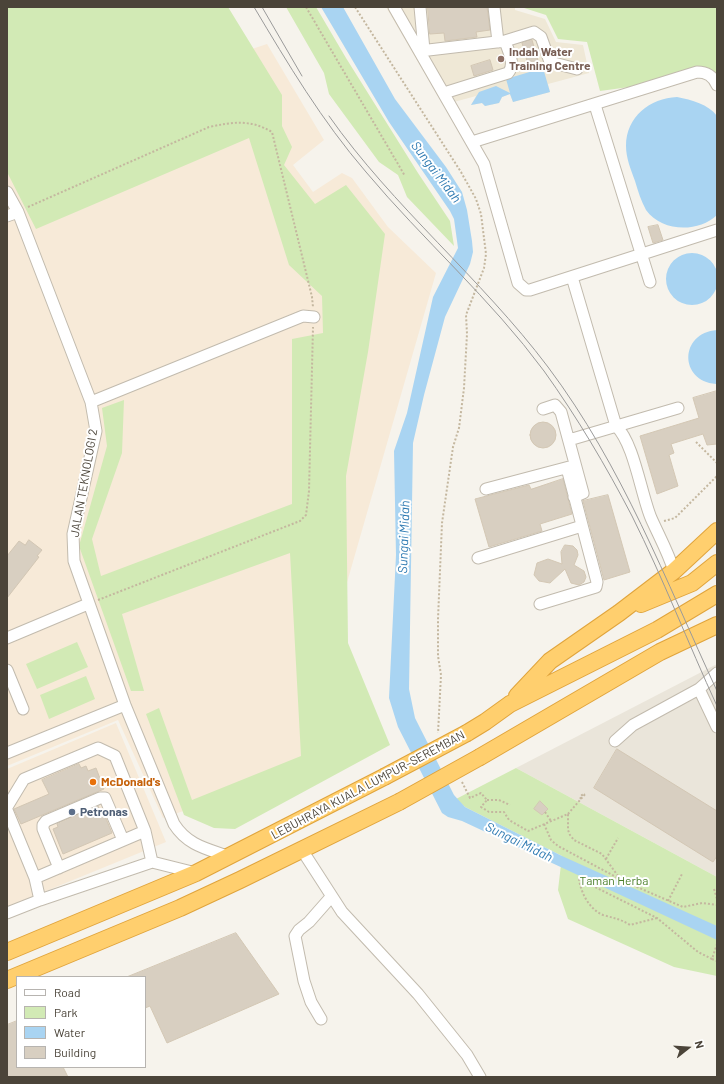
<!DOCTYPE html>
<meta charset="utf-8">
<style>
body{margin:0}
#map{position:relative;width:724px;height:1084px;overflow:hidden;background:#f6f3ec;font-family:Barlow,sans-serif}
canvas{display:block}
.frame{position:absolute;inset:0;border:8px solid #4b4439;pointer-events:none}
.legend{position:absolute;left:16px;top:976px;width:130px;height:92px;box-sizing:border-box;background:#fff;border:1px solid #b7b4b0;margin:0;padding:5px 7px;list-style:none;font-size:12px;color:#4b4439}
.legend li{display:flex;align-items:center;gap:8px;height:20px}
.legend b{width:20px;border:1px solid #b7b4b0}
.north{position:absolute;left:668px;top:1028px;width:40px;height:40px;-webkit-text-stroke:3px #fff;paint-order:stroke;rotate:73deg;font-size:11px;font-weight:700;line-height:16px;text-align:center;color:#4b4439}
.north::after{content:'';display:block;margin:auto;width:14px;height:18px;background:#4b4439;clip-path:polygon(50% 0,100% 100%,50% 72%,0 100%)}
</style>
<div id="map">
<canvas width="724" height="1084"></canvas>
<div class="frame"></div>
<ul class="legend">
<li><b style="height:5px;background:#fff"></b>Road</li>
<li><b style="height:11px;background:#d2eab5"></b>Park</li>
<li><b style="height:11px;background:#a9d4f2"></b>Water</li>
<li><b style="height:11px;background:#d8cfc1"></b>Building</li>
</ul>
<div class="north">N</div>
</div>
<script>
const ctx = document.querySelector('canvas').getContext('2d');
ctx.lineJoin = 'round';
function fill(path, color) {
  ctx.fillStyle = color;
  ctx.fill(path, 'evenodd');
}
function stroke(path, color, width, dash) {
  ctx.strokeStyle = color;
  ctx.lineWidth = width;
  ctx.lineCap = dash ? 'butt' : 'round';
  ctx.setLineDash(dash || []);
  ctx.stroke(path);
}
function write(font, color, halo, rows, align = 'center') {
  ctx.font = font + ' Barlow,sans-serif';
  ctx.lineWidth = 4;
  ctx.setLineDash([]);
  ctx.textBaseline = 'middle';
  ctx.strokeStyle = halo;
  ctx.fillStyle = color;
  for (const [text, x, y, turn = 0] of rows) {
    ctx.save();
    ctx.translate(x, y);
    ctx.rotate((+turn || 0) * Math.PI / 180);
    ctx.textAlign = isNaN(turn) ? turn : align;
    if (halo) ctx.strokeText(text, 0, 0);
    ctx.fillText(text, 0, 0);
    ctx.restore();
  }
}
const residential = new Path2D(`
 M717,664V877L516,768Z`);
const commercial = new Path2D(`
 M7,7L249,50L267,44L324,140L293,165L313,192L342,173L352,178L388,227L436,273L327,652L330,751L195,807L163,818L118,720L7,766Z
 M116,723L166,842L7,907V769Z`);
const education = new Path2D(`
 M386,7H515V10L545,19L556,42L583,45L589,73L548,84L550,92L513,102L510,94L502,97L499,103L485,106L482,103L471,105L476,96L443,105Z`);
const green = new Path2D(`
 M7,7H228L282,95V126L292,147L284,165L315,204L346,185L385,234L368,352L346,476L348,643L390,745L235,829L214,828L184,815L146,714L159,708L192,800L301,756L290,553L122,614L144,691H131L79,546L107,446L102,408L124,400L122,453L92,539L101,576L292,504V339L323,333L322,296L289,265L249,138L36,229L7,172Z
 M286,7H316L346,58L418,173L450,221L454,246L407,197L398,175L379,162L329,94L324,73Z
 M521,7H717V75L600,91L587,42L558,39L546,15Z
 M77,642L88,667L37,689L26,664Z
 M86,676L95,699L49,719L40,695Z
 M516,768L717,877V976L674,967L568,919L558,890L562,856L465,807L456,799Z`);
const water = new Path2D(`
 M321,7H343L395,99L446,167L462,192L467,210L472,241L473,252L470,264L445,317L424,395L413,443L409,689L415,718L454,795L465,807L562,856L717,926V940L462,821L448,817L442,813L398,727L389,698L396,555L394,451L407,413L433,297L458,248L454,219L450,211L389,122Z
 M543,68L550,92L513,102L510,94L502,97L499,103L485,106L482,103L471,105L479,92L496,86L510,93L506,79Z
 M677,97C692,100 708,104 717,116V215C698,233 662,232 646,210C641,201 638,191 635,181C631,170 626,158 626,146C626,117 650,98 677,97Z
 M666 279a26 26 0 1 1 52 0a26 26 0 1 1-52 0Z
 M717,330V384H716C679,381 679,333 717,330Z`);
const building = new Path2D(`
 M428,7H487L490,30L476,32L477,37L445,41L444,33L430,34Z
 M532,40L539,64L529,68L522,43Z
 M490,60L493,70L474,76L471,66Z
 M658,225L663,240L653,243L648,227Z
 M717,391V444L707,445L703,434L671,444L674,453L669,455L678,486L657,494L640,436L699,418L693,398Z
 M530 435a13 13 0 1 1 26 0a13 13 0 1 1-26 0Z
 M563,479L572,514L540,524L542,531L489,547L475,499L529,485L531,489Z
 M608,495L630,572L604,580L583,501Z
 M29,540L42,550L37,556L39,557L7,598V556L19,541L25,545Z
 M565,545L573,546L577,550L578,555L574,565L584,571L586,577L584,582L579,585L571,583L565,569L550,583L539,581L534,575L537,563L548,559L562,564L561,552Z
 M617,749L717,811V856L713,862L594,788Z
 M79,764L81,768L86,766L88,771L96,768L104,789L21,824L14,809L49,794L42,780Z
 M540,801L548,809L542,815L534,809Z
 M98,806L100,810L102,809L112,833L63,854L53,829L58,827L57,824Z
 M236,933L279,994L167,1043L150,1006L145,1008V977H127Z
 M17,1021V1067H63L68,1077H7V1025Z`);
const path = new Path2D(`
 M306,7L405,176
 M355,7L461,172L476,199L481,214L486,254L484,268L466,315L467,334L464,388L459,428L453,447L442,523L438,619V656L441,675L438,733
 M28,207L209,127C233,122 250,119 272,132L312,297L313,307
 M696,442L717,463
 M664,521L675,518L717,476
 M98,600L300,521L306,515L309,491L313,327
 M462,782L470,798L481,793L487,800L481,807L489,812H504L509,820L528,831L568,814V830L570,835L574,840L602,854L621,880L683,907L702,903L717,905
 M581,799L580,797L582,795L585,794
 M487,800H499L510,805
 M545,812L551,821
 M568,814L586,793
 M544,824L551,840L558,846L618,878
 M606,859L618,838
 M714,889L717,899
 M668,901L682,874
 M657,918L630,925C621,919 613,918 603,915C589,909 581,893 579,879L657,918L698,952L712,959L717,944
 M712,959L717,961`);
const minor = new Path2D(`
 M394,7L484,164L518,283L526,290H530L717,230
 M420,7L424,50
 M494,7L498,42
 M420,51L505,41L534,32L541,37L550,62L577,69
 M444,93L508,73C516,64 508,51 505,41
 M595,105L650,282
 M472,142L697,72C707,72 713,76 717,85
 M7,192L18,212L91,402L96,431L73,534L74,561L125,705L174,824C188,846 208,849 230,857
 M7,216L18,212
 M572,277L616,426C634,443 641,494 651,518C659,536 668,552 674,571
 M91,402L303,316L314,317
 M543,409L555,405L561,412L583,493L574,497
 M569,440L678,408
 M486,489L573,466
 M478,558L582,526
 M540,604L596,587L597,582L567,468
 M7,638L88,604
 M7,670L23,709
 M699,689L717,727
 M615,741L633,725L699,689L717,673
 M7,753L125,705
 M7,807L24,779L98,748L115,756L145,831L152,862
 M7,810L35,878L145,831
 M302,850L342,912L418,994L467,1055L480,1077
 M59,868L43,829V825L46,821L100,798H105L123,840
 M35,878L40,900
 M7,913L40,900L152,862L196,873
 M321,1019L311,1002L304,981L295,936L299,930L309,922L331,897`);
const highway = new Path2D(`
 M641,604L692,583L717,563
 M517,696L550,661L619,613L674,571L717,531
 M467,733L485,722L510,704L657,630L717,594
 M480,757L660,652L717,625
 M7,952L196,873L384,777
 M7,980L180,908L240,880L399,802`);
const tram = new Path2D(`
 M254,7C288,64 322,121 366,172C423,240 491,299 544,371C577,417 606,466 632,516C663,578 688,643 717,706
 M262,7L302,76
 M329,116C393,207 481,278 548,367C623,467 665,579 717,691`);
const highwayBridge = new Path2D(`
 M384,777L467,733
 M399,802L480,757`);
const markers = [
 [501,59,4,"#8d6e63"],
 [93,782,4,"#e8710a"],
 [72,812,4,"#5c6f8a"]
];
const educationNames = [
 ["Indah Water",509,52],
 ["Training Centre",509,66]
];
const streetNames = [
 ["JALAN TEKNOLOGI 2",84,483,-80],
 ["LEBUHRAYA KUALA LUMPUR–SEREMBAN",368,785,-28]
];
const foodNames = [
 ["McDonald's",101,782]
];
const serviceNames = [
 ["Petronas",80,812]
];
const parkNames = [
 ["Taman Herba",614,881]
];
const waterNames = [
 ["Sungai Midah",436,172,53],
 ["Sungai Midah",404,537,-88],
 ["Sungai Midah",519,842,26]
];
fill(residential, '#eae5da');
fill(commercial, '#f7ead8');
fill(education, '#efe8d6');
fill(green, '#d2eab5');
fill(water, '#a9d4f2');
fill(building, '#d8cfc1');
stroke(building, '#d3c7b4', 1);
stroke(minor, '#c2bbae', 13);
stroke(highway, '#e0a43c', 18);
stroke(path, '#c4b79f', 2, [2, 2]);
stroke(minor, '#fff', 11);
stroke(highway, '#ffcf6e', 16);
stroke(tram, '#9a9a9a', 1);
stroke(highwayBridge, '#e0a43c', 18, []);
stroke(highwayBridge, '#ffcf6e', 16);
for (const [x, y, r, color] of markers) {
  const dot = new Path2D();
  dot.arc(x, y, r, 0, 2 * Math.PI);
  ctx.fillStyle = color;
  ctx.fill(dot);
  stroke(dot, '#fff', 1.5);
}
write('bold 12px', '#785e54', '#fff', educationNames, 'left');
write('12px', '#4b4439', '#fff', streetNames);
write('bold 12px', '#c56008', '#fff', foodNames, 'left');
write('bold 12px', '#4e5e75', '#fff', serviceNames, 'left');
write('12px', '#4a7f2a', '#fff', parkNames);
write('italic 13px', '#2e7ab2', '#fff', waterNames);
</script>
